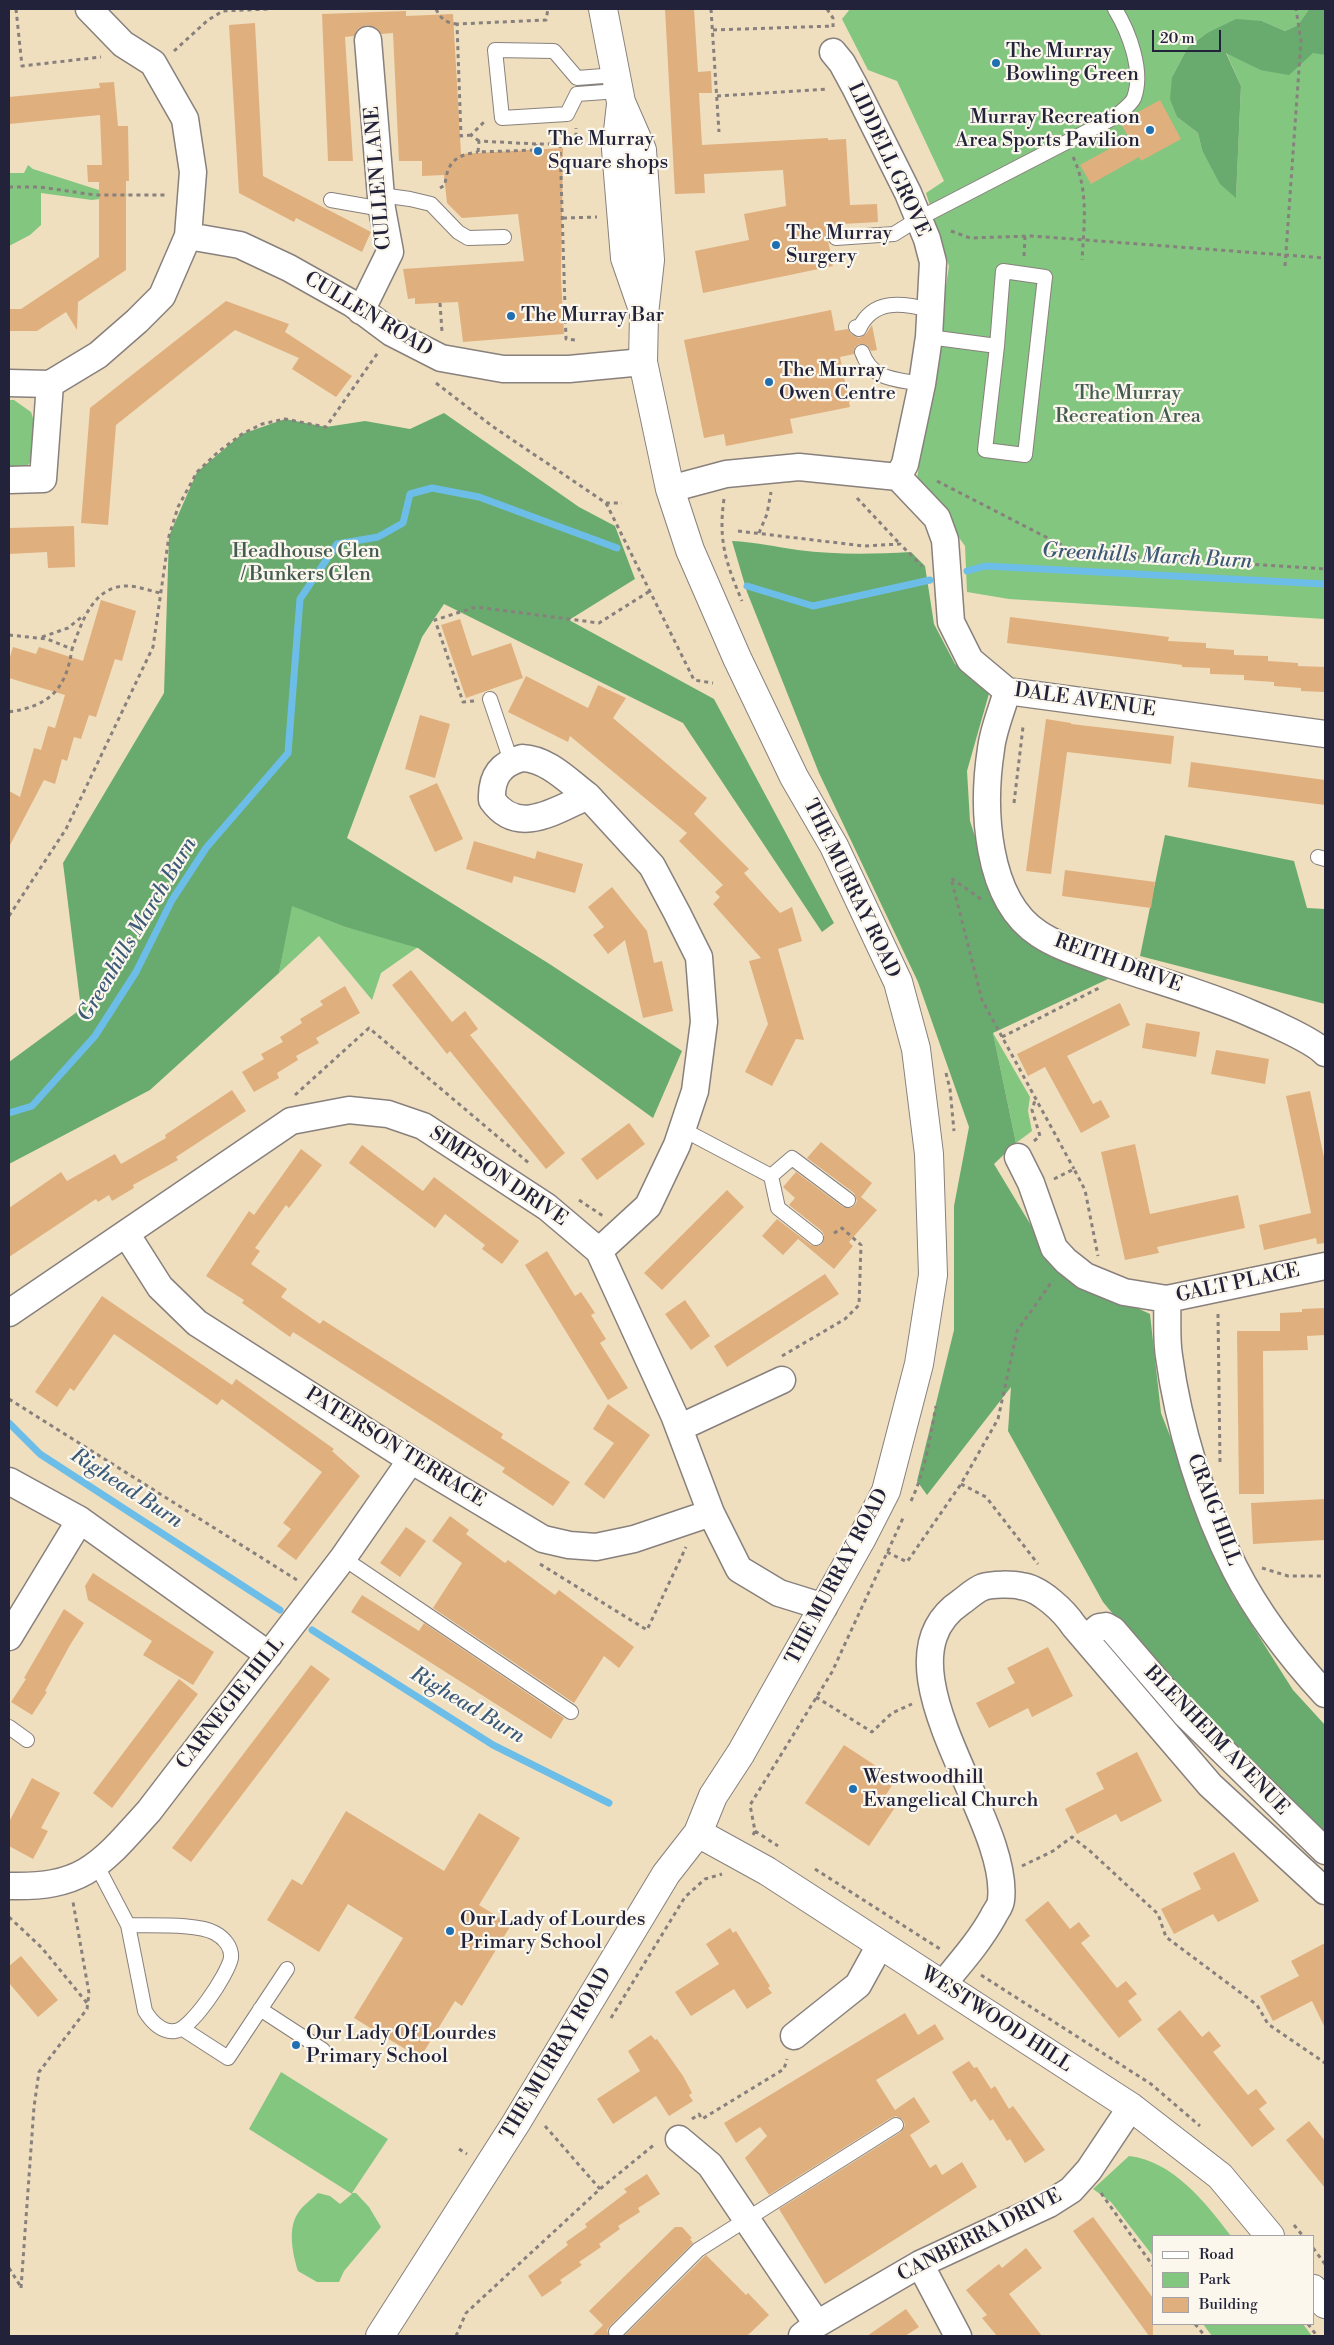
<!DOCTYPE html>
<style>
body{margin:0}
#map{position:relative;width:1334px;height:2345px;overflow:hidden;background:#efdfbf;font-family:"Libre Bodoni",serif}
canvas{display:block}
.frame{position:absolute;inset:0;border:10px solid #22223b;pointer-events:none}
.legend{position:absolute;left:1152px;top:2235px;width:162px;height:90px;box-sizing:border-box;background:#fbf7ec;border:1px solid #a4a2a5;margin:0;padding:6px 9px;list-style:none;font-size:15px;color:#22223b}
.legend li{display:flex;align-items:center;gap:10px;height:25px}
.legend b{width:25px;border:1px solid #a4a2a5}
.scale{position:absolute;left:1152px;top:30px;width:69px;height:22px;box-sizing:border-box;border:2px solid #22223b;border-top:0;padding-left:6px;font-size:15px;line-height:18px;white-space:nowrap;color:#22223b;-webkit-text-stroke:4px #fbf7ec;paint-order:stroke}
</style>
<div id="map">
<canvas width="1334" height="2345"></canvas>
<div class="frame"></div>
<ul class="legend">
<li><b style="height:6px;background:#fff"></b>Road</li>
<li><b style="height:14px;background:#82c680"></b>Park</li>
<li><b style="height:14px;background:#e0af7e"></b>Building</li>
</ul>
<div class="scale">20 m</div>
</div>
<script>
const ctx = document.querySelector('canvas').getContext('2d');
ctx.lineJoin = 'round';
function fill(path, color) {
  ctx.fillStyle = color;
  ctx.fill(path, 'evenodd');
}
function stroke(path, color, width, dash) {
  ctx.strokeStyle = color;
  ctx.lineWidth = width;
  ctx.lineCap = dash ? 'butt' : 'round';
  ctx.setLineDash(dash || []);
  ctx.stroke(path);
}
function write(font, color, halo, rows, align = 'center') {
  ctx.font = font + ' "Libre Bodoni",serif';
  ctx.lineWidth = 4.5;
  ctx.setLineDash([]);
  ctx.textBaseline = 'middle';
  ctx.strokeStyle = halo;
  ctx.fillStyle = color;
  for (const [text, x, y, turn = 0] of rows) {
    ctx.save();
    ctx.translate(x, y);
    ctx.rotate((+turn || 0) * Math.PI / 180);
    ctx.textAlign = isNaN(turn) ? turn : align;
    if (halo) ctx.strokeText(text, 0, 0);
    ctx.fillText(text, 0, 0);
    ctx.restore();
  }
}
const green = new Path2D(`
 M850,9H1309L1298,25L1285,31L1262,21L1207,33L1188,47L1172,77L1177,117L1198,133L1202,150L1236,197L1241,86L1226,52L1260,70L1313,52L1325,55V619L1009,599L967,592L965,546L917,479L949,266L926,193L944,181L897,81L868,70L842,19Z
 M28,165L33,169L105,192L129,195L92,200L41,193V225L30,235L9,246V173H24Z
 M9,400H14L31,412L36,427L31,461L25,469L9,470Z
 M291,905L345,927L418,947L381,973L372,1000L319,936L279,973Z
 M993,1033L1030,1097L1028,1111L1032,1131L1016,1143Z
 M281,2072L388,2139L352,2193H356L369,2207L381,2227L344,2271L339,2282H317L298,2271C293,2255 287,2229 298,2213C302,2206 312,2199 318,2193L330,2196L340,2204L352,2194L249,2129Z
 M1129,2156C1173,2161 1206,2203 1231,2236H1153V2256L1111,2202L1093,2189Z
 M1203,2324H1303L1312,2336H1212Z`);
const forest = new Path2D(`
 M1309,9H1325V55L1313,53L1289,75L1260,70L1226,53L1241,86L1236,198L1220,184L1202,150L1198,133L1177,117L1170,99L1172,77L1188,47L1207,33L1236,19L1262,21L1285,31L1298,25Z
 M444,413L579,507L615,526L635,579L569,620L714,699L834,923L822,932L683,723L444,604L422,637L347,838L548,963L682,1051L653,1118L418,948L345,927L292,906L279,973L150,1090L9,1164V1062L81,1009L63,863L164,693L169,536L197,472L242,434L285,419L326,427L365,421L410,429Z
 M732,541C755,542 776,547 798,550C836,555 874,554 911,552L925,566L934,624L955,664L990,690L967,771L970,821L993,892L1009,925L1108,979L993,1033L1016,1143L994,1164L1032,1227L1068,1275L1150,1314L1161,1413L1232,1594L1293,1690L1325,1725V1834L1166,1678L1103,1602L1008,1431L1011,1387L927,1495L917,1481L954,1330V1206L969,1127L918,982L819,773L747,592Z
 M1165,835L1294,861L1307,908L1325,909V1004L1140,956Z`);
const stream = new Path2D(`
 M967,571L985,566L1325,584
 M747,586L813,606L930,580
 M9,1113L32,1106L95,1036L136,972L172,900L206,848L288,753L300,599L337,544L378,537L403,523L410,494L432,488L479,497L617,548
 M9,1423L40,1454L280,1610
 M312,1630L493,1745L609,1803`);
const building = new Path2D(`
 M665,9H694L698,72L711,71L712,93H699L702,145L828,138V140L846,139L850,205L877,204L878,222L825,225L833,266L703,293L695,251L749,240L744,214L786,206L783,170L704,174L705,193L675,194Z
 M406,11V16L453,14L461,154L563,148L561,278L564,334L463,342L458,302L415,304V298L408,299L403,269L524,261L518,214L462,218L447,203L444,175L422,176V161H399L393,33L381,34L375,27L367,25L359,28L354,36L345,37L353,161H328L322,14Z
 M255,23L263,176L371,232L362,252L296,218L294,222L239,193L229,25Z
 M114,82L118,126H128L129,181H126V270L78,302L77,330L66,312L37,331H9V309H21L99,257V182H88L87,165H102L100,115L9,124V97L100,88L99,83Z
 M1160,100L1181,139L1141,161L1139,157L1091,184L1080,165L1129,138L1121,124L1129,117Z
 M226,301L289,324L285,332L352,376L336,397L292,369L299,358L235,330L116,425L108,525L81,523L90,408Z
 M831,310L835,331L848,329L851,334L859,338L866,334L872,325L877,350L871,351L867,345L859,344L855,347L854,354L840,357L850,407L790,419L793,433L726,446L724,434L704,438L684,340Z
 M74,526L75,567L48,568L47,552L9,554V528Z
 M101,600L136,611L122,661L115,659L96,717L89,715L81,739L74,737L67,761L62,759L55,784L44,780L9,847V791L20,797L34,748L41,750L48,726L55,728L65,695L9,678V660L13,647L36,654L39,647L83,661Z
 M1010,617L1169,637L1168,641L1206,643V648L1234,650V655L1268,656V661L1298,663V666L1325,667L1324,692L1301,691V688L1274,686V682L1244,680V675L1210,674V668L1182,667V665L1007,643Z
 M460,619L472,656L511,643L523,678L466,698L441,625Z
 M526,676L588,708L598,685L626,698L613,718L707,798L694,814L749,869L744,873L780,913L792,907L802,941L778,949L804,1040L796,1039L772,1086L745,1072L768,1024L749,961L761,958L713,904L720,897L715,892L723,885L679,841L687,833L570,736L568,742L508,712Z
 M420,715L450,724L435,778L405,769Z
 M1046,719L1071,723V724L1174,736L1171,764L1067,752L1051,874L1026,871Z
 M1191,762L1325,780V805L1188,787Z
 M437,783L463,839L435,852L409,796Z
 M474,841L535,859L537,851L583,864L575,893L514,876L512,883L466,869Z
 M1065,870L1155,882L1151,908L1062,896Z
 M612,887L647,931L654,963L662,961L673,1011L643,1018L625,940L608,954L593,935L604,927L588,907Z
 M411,970L452,1022L465,1011L478,1029L470,1035L565,1153L546,1169L450,1051L447,1054L392,985Z
 M345,986L360,1013L316,1038L319,1043L296,1056L298,1060L277,1073L279,1078L254,1092L242,1072L264,1059L261,1054L283,1042L280,1037L302,1023L300,1019L323,1005L320,1001Z
 M1120,1003L1130,1025L1067,1056L1093,1104L1101,1100L1110,1117L1081,1133L1045,1067L1028,1076L1017,1054Z
 M1146,1023L1200,1032L1196,1057L1142,1048Z
 M1216,1050L1269,1059L1265,1084L1211,1074Z
 M232,1090L246,1111L176,1157L178,1160L133,1185L134,1188L112,1201L109,1195L98,1202L96,1199L9,1257V1208L61,1172L67,1181L115,1154L121,1164L166,1138L165,1135Z
 M1310,1091L1325,1162V1243L1317,1244L1316,1238L1264,1250L1259,1225L1311,1213L1286,1096Z
 M629,1123L645,1144L597,1180L581,1159Z
 M821,1142L872,1183L861,1197L877,1210L849,1242L853,1246L834,1269L798,1239L783,1255L762,1236L777,1219L811,1245L819,1246L823,1243L824,1235L822,1231L789,1205L795,1198L783,1187L796,1172L843,1207L851,1208L855,1205L857,1201L854,1193L807,1158Z
 M1135,1144L1150,1214L1238,1195L1245,1228L1157,1247L1159,1253L1125,1260L1101,1152Z
 M362,1145L423,1191L434,1177L519,1241L502,1264L482,1249L485,1245L445,1214L435,1228L349,1163Z
 M301,1149L322,1165L289,1208L286,1205L255,1248L260,1251L251,1264L287,1289L281,1297L320,1324L323,1320L503,1434L501,1438L570,1482L553,1506L502,1472L505,1468L293,1332L290,1337L242,1303L244,1300L206,1276L249,1211L254,1215Z
 M727,1190L744,1207L662,1290L644,1273Z
 M547,1251L575,1296L581,1292L595,1313L591,1315L606,1339L600,1343L628,1388L608,1400L525,1265Z
 M825,1274L839,1294L727,1367L714,1346Z
 M102,1296L232,1385L236,1379L334,1449L332,1451L360,1476L296,1560L277,1546L291,1529L283,1523L322,1472L222,1399L217,1405L114,1334L74,1391L70,1388L57,1407L35,1392Z
 M685,1300L710,1336L691,1350L665,1314Z
 M1325,1308V1335L1307,1336L1308,1350L1263,1351L1264,1494H1239L1237,1331H1280V1313L1302,1312V1309Z
 M608,1404L650,1435L604,1499L584,1484L614,1443L593,1429Z
 M1325,1499V1540L1253,1544L1251,1503Z
 M450,1516L469,1530L466,1534L505,1563L508,1560L555,1595L559,1590L634,1647L619,1668L604,1656L574,1703L433,1608L462,1563L432,1541Z
 M406,1527L426,1541L400,1577L380,1563Z
 M93,1573L214,1652L193,1685L143,1655L152,1641L88,1600L85,1586Z
 M362,1595L419,1631L424,1623L564,1718L551,1739L351,1612Z
 M64,1609L84,1623L70,1645L45,1691L47,1692L32,1715L11,1702L26,1679L24,1678Z
 M1048,1647L1073,1696L1032,1717L1028,1708L989,1728L976,1703L1015,1683L1007,1668Z
 M311,1665L330,1679L191,1862L172,1848Z
 M179,1679L198,1694L112,1808L93,1793Z
 M844,1745L896,1779L884,1798L896,1806L869,1846L805,1803Z
 M1137,1752L1162,1801L1121,1822L1116,1814L1077,1834L1065,1809L1104,1789L1096,1773Z
 M32,1778L60,1793L41,1828L48,1831L33,1859L9,1846V1822Z
 M346,1811L444,1871L479,1813L520,1838L479,1905L511,1925L462,2006L455,2001L420,2058L354,2018L403,1938L348,1904L319,1952L267,1920L292,1879L302,1885Z
 M1234,1852L1259,1901L1218,1922L1213,1914L1174,1934L1161,1909L1201,1889L1193,1873Z
 M1048,1901L1070,1929L1079,1922L1090,1936L1081,1943L1117,1988L1126,1981L1137,1994L1128,2001L1142,2020L1119,2038L1025,1920Z
 M730,1928L733,1933L736,1931L770,1986L768,1988L772,1993L747,2009L734,1989L691,2016L675,1992L719,1964L706,1944Z
 M1325,1943V2028L1312,2001L1273,2021L1260,1996L1299,1976L1291,1961Z
 M21,1956L58,2000L38,2017L9,1983V1966Z
 M1180,2010L1202,2037L1209,2031L1221,2046L1213,2052L1248,2095L1256,2089L1267,2103L1259,2109L1275,2129L1252,2147L1157,2029Z
 M905,2013L918,2035L935,2024L944,2039L876,2080L895,2110L914,2097L930,2122L910,2135L930,2168L936,2164L942,2175L962,2162L977,2187L825,2284L779,2209L901,2132L905,2125L903,2120L896,2116L891,2118L769,2195L745,2158L767,2136L760,2127L736,2143L724,2123Z
 M651,2035L655,2040L657,2039L683,2076L692,2093L689,2095L693,2101L669,2116L656,2096L613,2124L597,2099L640,2071L628,2051Z
 M969,2061L974,2068L977,2067L991,2089L995,2086L1009,2109L1013,2106L1045,2150L1025,2163L1010,2139L1007,2141L993,2119L990,2121L975,2099L971,2102L952,2072Z
 M1309,2121L1325,2141V2188L1286,2140Z
 M647,2174L660,2194L638,2208L640,2212L618,2226L620,2229L599,2244L601,2247L579,2262L582,2265L560,2280L562,2283L542,2297L528,2276L568,2245L566,2242L587,2227L585,2224L627,2192L624,2189Z
 M1093,2217L1153,2298V2336H1149L1073,2231Z
 M675,2227H682L692,2238L690,2239L693,2243L610,2326L607,2330L609,2336H592L603,2325L589,2311Z
 M1026,2248L1042,2268L1009,2294L1042,2336H997L982,2318L987,2315L966,2290L999,2264L1002,2268Z
 M706,2255L746,2295L748,2293L769,2315L747,2336H624Z
 M906,2309L919,2327L905,2336H867Z`);
const path = new Path2D(`
 M16,9L22,66L101,57
 M436,9C441,19 446,23 457,24
 M711,9L719,132
 M827,9L833,18V27
 M713,30L833,26
 M174,51L208,20L223,11L268,9
 M717,96L828,89
 M471,135L461,136L457,24L546,20L548,9
 M479,141L471,135L485,121
 M536,144L479,141L478,152L536,150V144H571L576,137V128
 M560,144L566,339L575,340L574,343
 M1073,157C1089,190 1084,225 1082,260
 M9,187H40L95,195H167
 M440,188L445,185C447,162 456,155 478,152
 M563,218L597,217
 M951,231L970,238L1032,236L1325,258
 M1024,256L1025,237
 M1285,266L1301,41L1296,9
 M440,303L442,332
 M436,383L492,426L606,503H622
 M937,481L1077,553L1325,569
 M857,498L899,543
 M724,499C718,541 726,563 742,601
 M606,503L694,680L713,683
 M738,531L864,546L900,544L922,566
 M759,533L767,514L771,492
 M9,635L47,639L72,649C82,622 93,584 130,586C140,587 151,591 160,593
 M42,637L68,628L84,615
 M474,701L463,702L435,620L476,607L599,623L650,591
 M9,712C49,706 66,690 72,649
 M1014,803L1023,727
 M981,899L951,878L982,1000L1074,1169
 M9,916L66,829L153,647L169,536L178,507L197,472L218,452L242,434L262,424L285,419L326,427L379,351
 M1002,1037L1101,987
 M946,1073L950,1089L954,1131
 M295,1095L369,1028L530,1164
 M1034,1141L1040,1136L1032,1110L1036,1097
 M1054,1179L1074,1169L1085,1190L1098,1256
 M579,1200L603,1216
 M1218,1314L1220,1462
 M782,1356L845,1319L859,1305L861,1245L842,1228L833,1234
 M9,1399L297,1580
 M961,1484L986,1497L1038,1564
 M911,1501C925,1472 930,1438 936,1406
 M887,1552L907,1562L961,1484L998,1419L1017,1331L1053,1280
 M540,1564L647,1630L686,1547
 M1262,1568L1288,1576H1325
 M816,1697L872,1732L892,1713L912,1704
 M755,1831L778,1846
 M753,1835L755,1831L750,1805L832,1672L904,1516
 M1022,1866L1053,1851L1072,1837L1090,1851L1158,1914L1166,1937L1257,2005L1268,2024L1325,2063
 M815,1869L940,1949
 M9,1917L42,1948L87,2003
 M981,1975L1151,2084L1200,2126
 M611,2018L685,1897L705,1879L722,1874
 M692,2119L699,2114L702,2119L784,2069L787,2059
 M545,2126L600,2189
 M459,2149L467,2154
 M1101,2193L1153,2266
 M1294,2225L1303,2236
 M1313,2248L1325,2264
 M9,2268L21,2287
 M21,2288L34,2107L39,2072L87,2009L89,1993L73,1902
 M1195,2324L1205,2336
 M1308,2324L1317,2336
 M456,2336L466,2313L600,2189L655,2144`);
const service = new Path2D(`
 M616,75L577,78L554,51L495,50L502,118L567,114L577,94L619,91
 M381,195L410,199L431,204L458,232L468,238L504,237
 M331,200L382,209
 M836,238L894,234L918,219L1115,117C1120,112 1131,105 1134,98C1144,71 1129,32 1115,9
 M856,327L859,329C873,298 903,303 930,310
 M929,337L997,346L1003,271L1045,277L1025,455L985,450L997,346
 M862,352C872,381 897,379 922,384
 M490,699L511,761
 M1318,857L1325,859
 M682,1129L771,1176L778,1208L816,1238
 M771,1176L792,1158L848,1200
 M343,1558L571,1712
 M9,1727L27,1740
 M97,1866L128,1925L145,2011C151,2021 162,2033 175,2031C191,2030 228,1974 231,1958C232,1947 224,1938 215,1933C197,1923 150,1926 128,1925
 M260,2009L323,2050
 M183,2029L228,2058L287,1969
 M616,2332L698,2250L896,2125`);
const minor = new Path2D(`
 M833,52L842,63L855,87L908,193L927,239L933,262L929,337L922,384L905,464L898,477
 M188,236L240,245L289,268L353,304L392,333L441,358L503,369H569L643,362
 M361,311L390,252L382,209L368,40
 M9,383L50,384L98,355L137,321L162,296L188,236L193,172L185,119L153,63L123,44L89,9
 M898,477L937,518L945,540L951,622L970,660L1007,691L1325,734
 M9,480L43,479L50,384
 M670,489L726,474L799,467L898,477
 M1007,691C1002,710 993,730 991,749C982,807 985,899 1039,934C1057,946 1079,953 1098,960C1149,979 1203,992 1252,1014C1269,1021 1314,1041 1325,1053
 M522,758C548,759 568,781 588,796C556,810 518,837 492,800C491,777 500,764 522,758Z
 M588,796L652,866L677,913L699,957L704,1022L695,1091L677,1145L648,1206L599,1251
 M1018,1157L1031,1183L1054,1248L1066,1261L1085,1276L1124,1292L1167,1299L1325,1266
 M127,1235L160,1287L197,1323L411,1460L543,1539L569,1545L596,1547L634,1539L711,1513
 M1167,1299C1168,1318 1166,1338 1169,1356C1178,1424 1203,1507 1235,1569C1258,1614 1291,1657 1325,1694
 M9,1313L291,1121L349,1110L388,1114L423,1126L547,1207L599,1251L674,1415L711,1513L739,1569L779,1593L824,1607
 M679,1428L782,1380
 M9,1481L80,1520L269,1655
 M9,1637L80,1520
 M1085,1639L1099,1627L1106,1626L1113,1630L1186,1715L1325,1851
 M9,1886C85,1888 101,1864 149,1811L343,1558L411,1460
 M943,1984C961,1962 979,1942 993,1917C995,1912 1001,1906 1001,1900C1011,1817 869,1664 961,1602C968,1597 975,1590 983,1587C992,1584 1012,1584 1021,1586C1040,1588 1064,1611 1074,1626L1210,1785L1325,1891
 M794,2036L858,1985L880,1945
 M679,2139L710,2165L817,2324
 M920,2264L958,2336
 M802,2336L817,2324L920,2264L1049,2204L1071,2190L1089,2170L1131,2107`);
const tertiary = new Path2D(`
 M621,104L616,149L625,258L642,307
 M698,1833L767,1871L1131,2107L1220,2176L1270,2236
 M1313,2289L1325,2304
 M380,2336L516,2123L666,1874L698,1833L713,1796L741,1753L862,1538L886,1491L919,1364L933,1275L929,1154L916,1049L898,982L834,846L794,777L737,658L690,550L670,489L643,362L644,314L650,260L642,150L621,102L603,9`);
const markers = [
 [996,63,5,"#1f6fb2"],
 [1150,130,5,"#1f6fb2"],
 [538,151,5,"#1f6fb2"],
 [776,245,5,"#1f6fb2"],
 [511,316,5,"#1f6fb2"],
 [769,382,5,"#1f6fb2"],
 [853,1789,5,"#1f6fb2"],
 [450,1931,5,"#1f6fb2"],
 [296,2045,5,"#1f6fb2"]
];
const poiNames = [
 ["The Murray",1006,52],
 ["Bowling Green",1006,75],
 ["Murray Recreation",1140,118,"right"],
 ["Area Sports Pavilion",1140,141,"right"],
 ["The Murray",548,140],
 ["Square shops",548,163],
 ["The Murray",786,234],
 ["Surgery",786,257],
 ["The Murray Bar",521,316],
 ["The Murray",779,371],
 ["Owen Centre",779,394],
 ["Westwoodhill",863,1778],
 ["Evangelical Church",863,1801],
 ["Our Lady of Lourdes",460,1920],
 ["Primary School",460,1943],
 ["Our Lady Of Lourdes",306,2034],
 ["Primary School",306,2057]
];
const streetNames = [
 ["LIDDELL GROVE",888,160,65],
 ["CULLEN LANE",379,178,-95],
 ["CULLEN ROAD",368,315,31],
 ["DALE AVENUE",1085,701,8],
 ["THE MURRAY ROAD",851,889,64],
 ["REITH DRIVE",1118,964,20],
 ["SIMPSON DRIVE",498,1177,34],
 ["GALT PLACE",1238,1284,-12],
 ["PATERSON TERRACE",395,1448,32],
 ["CRAIG HILL",1213,1510,69],
 ["THE MURRAY ROAD",838,1577,-62],
 ["CARNEGIE HILL",231,1704,-52],
 ["BLENHEIM AVENUE",1216,1741,46],
 ["WESTWOOD HILL",996,2020,33],
 ["THE MURRAY ROAD",557,2054,-59],
 ["CANBERRA DRIVE",980,2236,-27]
];
const parkNames = [
 ["The Murray",1128,394],
 ["Recreation Area",1128,417],
 ["Headhouse Glen",306,552],
 ["/ Bunkers Glen",306,575]
];
const waterNames = [
 ["Greenhills March Burn",1147,557,3],
 ["Greenhills March Burn",138,930,-59],
 ["Righead Burn",126,1489,33],
 ["Righead Burn",467,1706,31]
];
fill(green, '#82c680');
fill(forest, '#69ab6e');
stroke(stream, '#6cbee8', 7);
fill(building, '#e0af7e');
stroke(service, '#88807d', 16);
stroke(minor, '#88807d', 29);
stroke(tertiary, '#88807d', 30);
stroke(path, '#88807d', 3, [4, 4]);
stroke(service, '#fff', 14);
stroke(minor, '#fff', 26);
stroke(tertiary, '#fff', 28);
for (const [x, y, r, color] of markers) {
  const dot = new Path2D();
  dot.arc(x, y, r, 0, 2 * Math.PI);
  ctx.fillStyle = color;
  ctx.fill(dot);
  stroke(dot, '#fbf7ec', 2);
}
write('20px', '#22223b', '#fbf7ec', poiNames, 'left');
write('20px', '#22223b', '#fbf7ec', streetNames);
write('20px', '#445b53', '#fbf7ec', parkNames);
write('italic 21px', '#3c5978', '#fbf7ec', waterNames);
</script>
